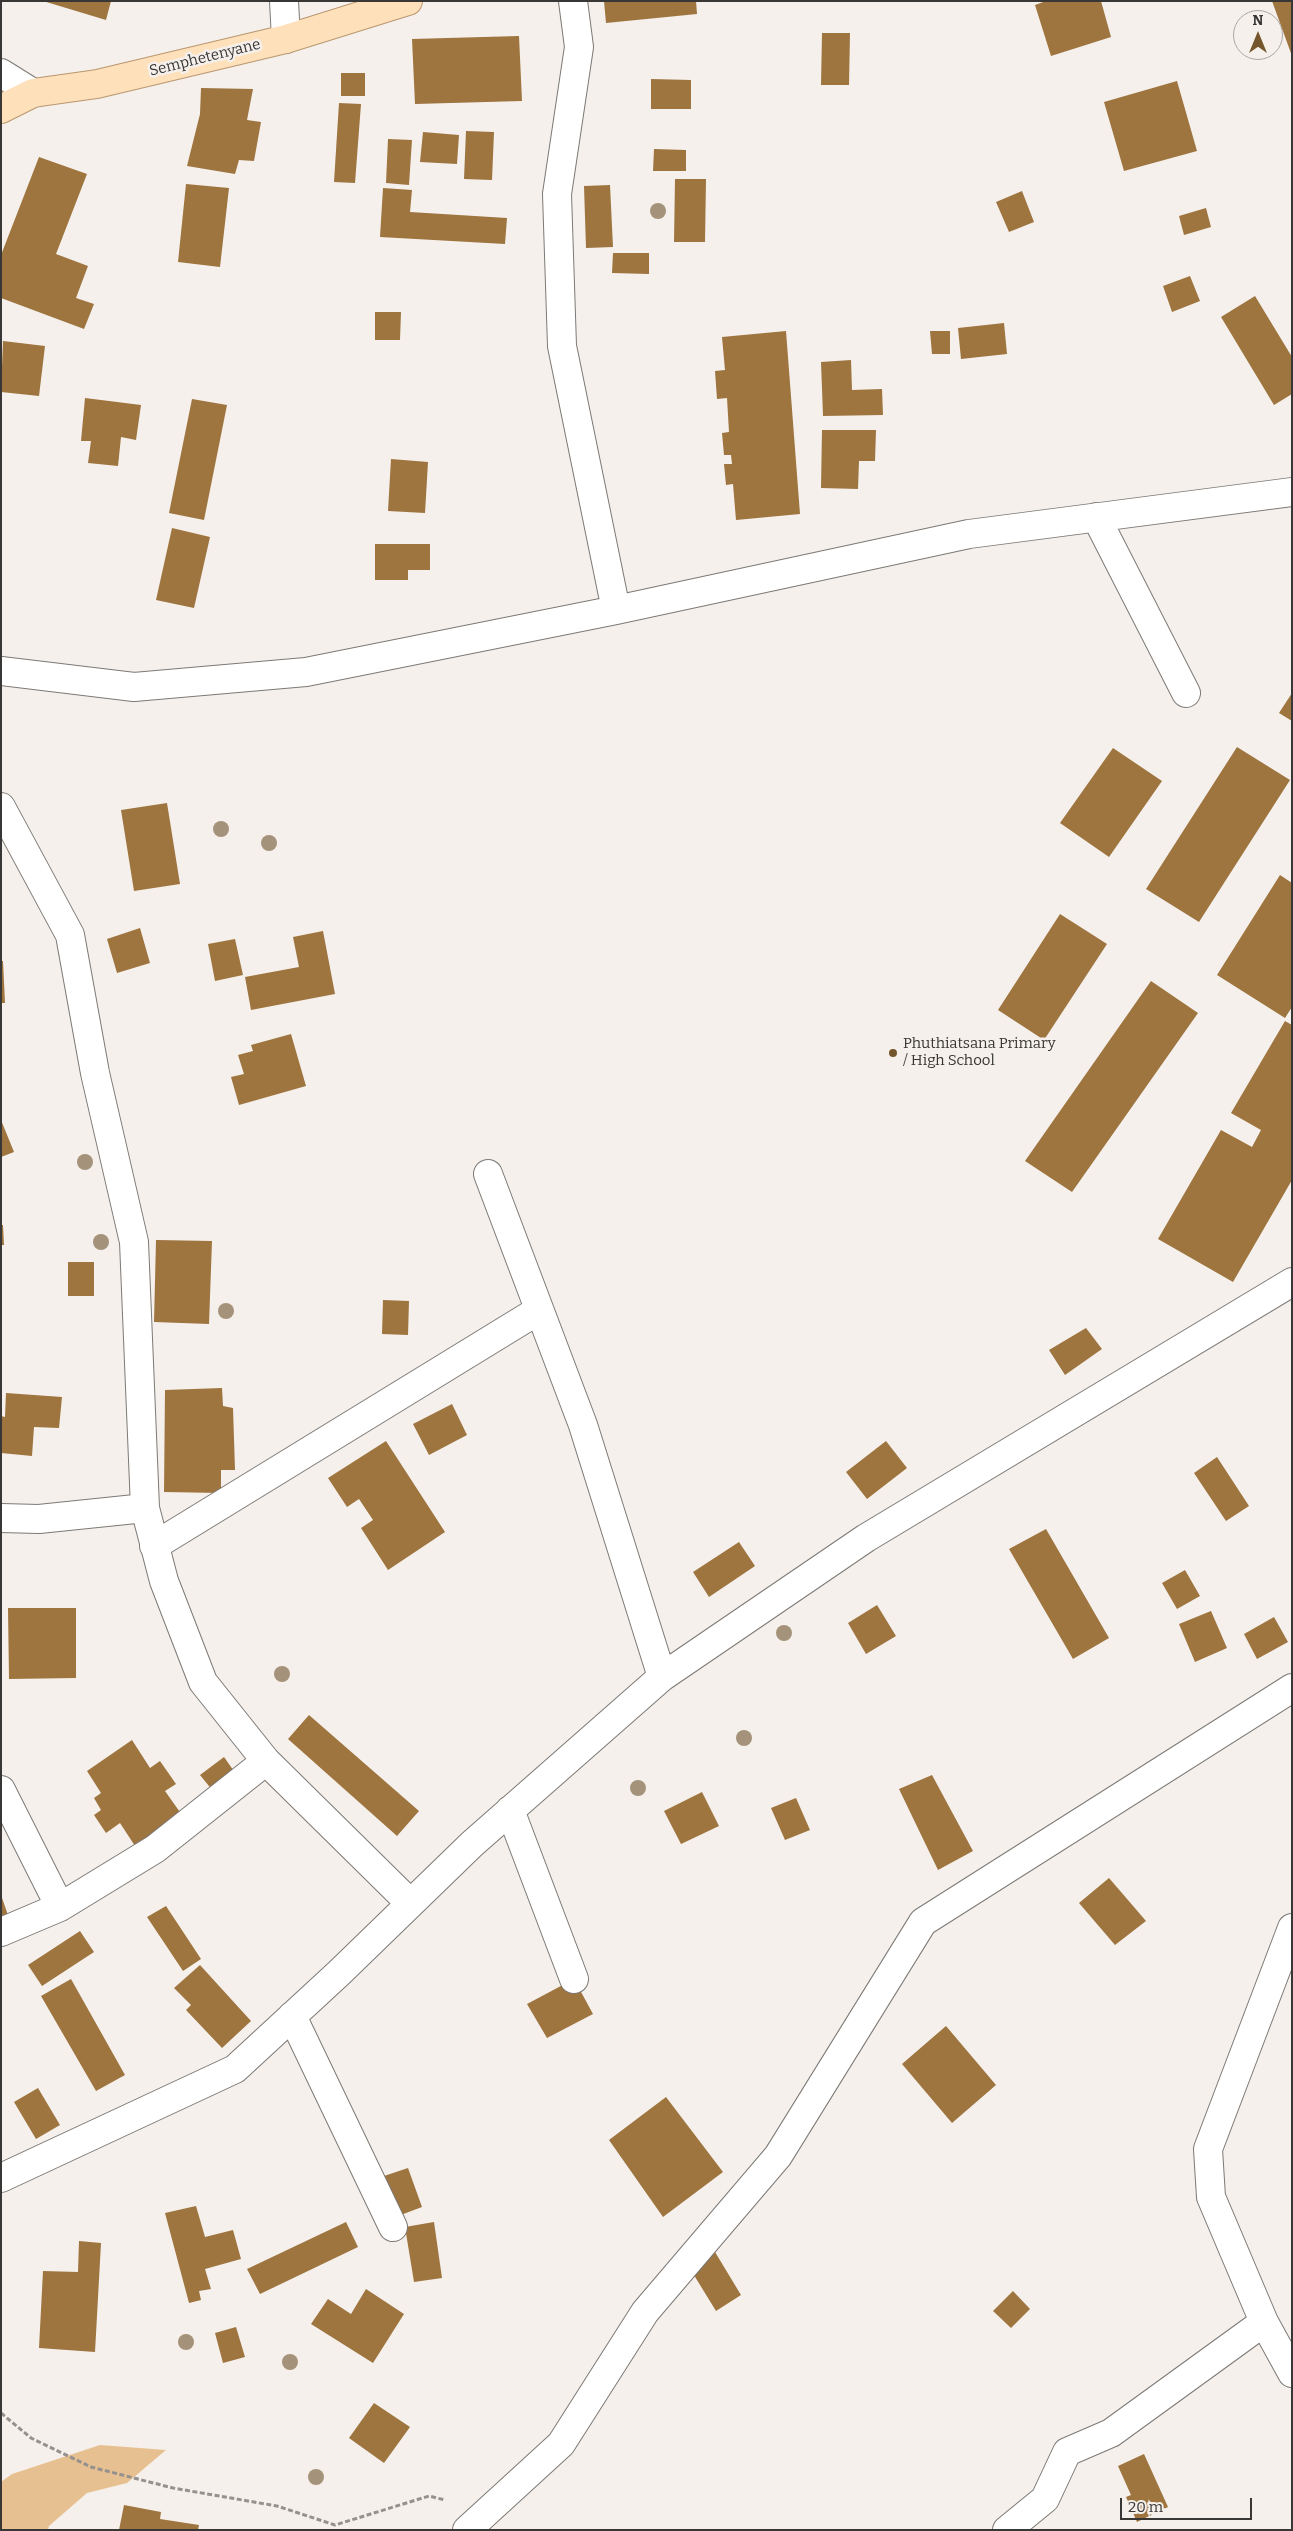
<!DOCTYPE html>
<style>
body{margin:0}
#map{position:relative;width:1293px;height:2531px;overflow:hidden;background:#f5f0eb;font-family:Bitter,serif}
canvas{display:block}
.frame{position:absolute;inset:0;border:2px solid #393736;pointer-events:none}
.north{position:absolute;left:1233px;top:10px;width:50px;height:50px;box-sizing:border-box;background:#f5f0eb;border:1px solid #aaa6a3;border-radius:50%;rotate:0deg;font-size:14px;font-weight:700;line-height:20px;text-align:center;color:#393736}
.north::after{content:'';display:block;margin:auto;width:18px;height:22px;background:#75552b;clip-path:polygon(50% 0,100% 100%,50% 72%,0 100%)}
.scale{position:absolute;left:1120px;top:2498px;width:132px;height:22px;box-sizing:border-box;border:2px solid #393736;border-top:0;padding-left:6px;font-size:15px;line-height:18px;white-space:nowrap;color:#393736;-webkit-text-stroke:4px #f5f0eb;paint-order:stroke}
</style>
<div id="map">
<canvas width="1293" height="2531"></canvas>
<div class="frame"></div>
<div class="north">N</div>
<div class="scale">20 m</div>
</div>
<script>
const ctx = document.querySelector('canvas').getContext('2d');
ctx.lineJoin = 'round';
function fill(path, color) {
  ctx.fillStyle = color;
  ctx.fill(path, 'evenodd');
}
function stroke(path, color, width, dash) {
  ctx.strokeStyle = color;
  ctx.lineWidth = width;
  ctx.lineCap = dash ? 'butt' : 'round';
  ctx.setLineDash(dash || []);
  ctx.stroke(path);
}
function write(font, color, halo, rows, align = 'center') {
  ctx.font = font + ' Bitter,serif';
  ctx.lineWidth = 5;
  ctx.setLineDash([]);
  ctx.textBaseline = 'middle';
  ctx.strokeStyle = halo;
  ctx.fillStyle = color;
  for (const [text, x, y, turn = 0] of rows) {
    ctx.save();
    ctx.translate(x, y);
    ctx.rotate((+turn || 0) * Math.PI / 180);
    ctx.textAlign = isNaN(turn) ? turn : align;
    if (halo) ctx.strokeText(text, 0, 0);
    ctx.fillText(text, 0, 0);
    ctx.restore();
  }
}
const green = new Path2D(`
 M100,2445L166,2450L127,2483L87,2493L49,2526L48,2530H1V2482L12,2474Z`);
const building = new Path2D(`
 M43,1H111L106,20Z
 M604,1H696L697,14L606,23Z
 M1046,1H1101L1111,37L1051,56L1035,5Z
 M1272,1H1292V56Z
 M822,33H850L849,85H821Z
 M519,36L522,101L415,104L412,39Z
 M341,73H365V96H341Z
 M651,79L691,80V109H651Z
 M1177,81L1197,151L1124,171L1104,102Z
 M201,88L253,89L247,120L261,122L254,161L239,160L235,174L187,166L200,114Z
 M339,103L361,104L355,183L334,182Z
 M466,131L494,132L492,180L464,179Z
 M423,132L459,135L457,164L420,162Z
 M388,139L412,140L409,185L386,183Z
 M654,149L686,150V171H653Z
 M39,157L87,174L56,254L88,266L76,298L94,304L84,329L1,298V255Z
 M675,179H706L705,242H674Z
 M186,184L229,188L220,267L178,262Z
 M610,185L613,247L586,248L584,186Z
 M383,188L412,190L410,212L507,218L505,244L380,237Z
 M1022,191L1034,222L1009,232L996,202Z
 M1206,208L1211,227L1184,235L1179,216Z
 M613,253H649V274L612,273Z
 M1190,276L1200,301L1172,312L1163,286Z
 M1255,296L1292,357V394L1274,405L1221,317Z
 M375,312H401L400,340H375Z
 M1004,323L1007,354L961,359L958,328Z
 M786,331L800,514L736,520L733,484L726,485L724,464H732L731,455H724L722,433L729,432L727,398L717,399L715,371L725,370L722,337Z
 M930,331H950V354H932Z
 M3,341L45,346L39,396L1,392Z
 M851,360L852,390L882,389L883,415L823,416L821,362Z
 M85,398L141,405L136,440L121,437L118,466L88,463L91,441H81Z
 M192,399L227,405L204,520L169,513Z
 M822,430H876L875,461H859L858,489L821,488Z
 M391,459L428,462L425,513L388,511Z
 M172,528L210,537L194,608L156,600Z
 M375,544H430V570H408V580H375Z
 M1292,693V721L1279,713Z
 M1237,747L1290,780L1199,922L1146,889Z
 M1113,748L1162,781L1109,857L1060,823Z
 M167,803L180,884L134,891L121,810Z
 M1280,875L1292,883V1007L1285,1018L1217,975Z
 M1060,914L1107,944L1044,1040L998,1010Z
 M140,928L150,963L117,973L107,939Z
 M323,931L335,994L251,1010L245,977L299,967L293,937Z
 M235,939L243,975L215,981L208,944Z
 M1,961H3L5,1003H1Z
 M1151,981L1198,1013L1072,1192L1025,1161Z
 M1285,1021L1292,1025V1180L1233,1282L1158,1239L1221,1130L1252,1147L1261,1130L1231,1113Z
 M291,1034L306,1086L239,1105L231,1077L244,1074L238,1055L253,1051L251,1045Z
 M1,1120L14,1152L1,1157Z
 M1,1225H3L4,1245H1Z
 M156,1240L212,1241L209,1324L154,1322Z
 M68,1262H94V1296H68Z
 M383,1300L409,1301L408,1335L382,1334Z
 M1086,1328L1102,1349L1065,1375L1049,1350Z
 M222,1388L223,1406L233,1408L235,1470H221V1493L164,1492L165,1390Z
 M6,1393L62,1397L59,1428L34,1427L32,1456L1,1453V1416L5,1417Z
 M452,1404L467,1435L429,1455L413,1424Z
 M386,1441L445,1532L388,1570L361,1528L373,1520L359,1499L347,1507L328,1478Z
 M886,1441L907,1468L867,1499L846,1472Z
 M1217,1457L1249,1506L1226,1521L1194,1473Z
 M1046,1529L1109,1638L1073,1659L1009,1549Z
 M739,1542L755,1566L709,1597L693,1572Z
 M1185,1570L1200,1596L1177,1609L1162,1583Z
 M877,1605L896,1636L866,1654L848,1623Z
 M8,1608H76V1678L9,1679Z
 M1211,1611L1227,1648L1195,1662L1179,1624Z
 M1274,1617L1288,1642L1257,1659L1244,1634Z
 M309,1715L419,1811L397,1836L288,1739Z
 M132,1740L150,1768L160,1761L176,1784L165,1791L182,1815L135,1846L120,1823L106,1833L94,1815L101,1810L94,1798L101,1793L87,1771Z
 M224,1757L236,1774L213,1791L200,1775Z
 M932,1775L973,1851L938,1870L899,1789Z
 M702,1792L719,1826L681,1844L664,1811Z
 M796,1798L810,1830L785,1840L771,1808Z
 M1109,1878L1146,1921L1115,1945L1079,1903Z
 M1,1895L9,1918L1,1921Z
 M166,1906L201,1959L183,1971L147,1917Z
 M80,1931L94,1952L42,1986L28,1965Z
 M200,1965L251,2021L222,2048L186,2010L191,2005L174,1988Z
 M71,1979L125,2075L96,2091L41,1996Z
 M574,1979L593,2014L547,2038L527,2004Z
 M946,2026L996,2085L952,2123L902,2064Z
 M38,2088L60,2125L36,2139L14,2102Z
 M666,2097L723,2172L663,2217L609,2140Z
 M408,2168L422,2207L398,2216L384,2176Z
 M196,2206L205,2237L233,2230L241,2259L205,2269L211,2289L199,2291L201,2300L189,2303L165,2213Z
 M346,2222L358,2247L260,2294L247,2269Z
 M434,2222L442,2278L414,2282L405,2227Z
 M79,2241L101,2243L95,2352L39,2348L43,2271L78,2272Z
 M715,2252L741,2295L716,2311L689,2267Z
 M366,2289L404,2314L373,2363L311,2324L328,2299L351,2314Z
 M1013,2291L1030,2309L1011,2328L993,2311Z
 M236,2327L245,2357L223,2363L215,2333Z
 M374,2403L410,2427L384,2463L349,2438Z
 M1144,2454L1168,2507L1137,2522L1126,2497L1131,2495L1118,2466Z
 M124,2505L161,2512L160,2519L199,2525L198,2530H119Z`);
const path = new Path2D(`
 M1,2413L31,2438L91,2467L173,2488L277,2506L335,2525L429,2496L445,2500`);
const minor = new Path2D(`
 M284,1L286,39
 M573,1L579,47L557,194L562,346L616,610
 M1,73L33,93
 M1096,517L1186,693
 M1,671L134,687L306,672L616,610L969,534L1292,492
 M1,807L70,935L95,1073L134,1242L145,1508L164,1581L203,1682L266,1761L410,1903
 M488,1174L583,1425L662,1677
 M1,1518L39,1519L145,1508
 M154,1546L539,1310
 M1,1790L60,1907
 M510,1810L574,1979
 M1292,1928L1208,2149L1211,2197L1264,2322L1292,2373
 M1,1932L60,1907L155,1849L266,1761
 M292,2016L393,2227
 M1,2178L235,2069L339,1973L472,1844L662,1677L866,1538L1292,1282
 M467,2530L561,2444L645,2312L778,2156L923,1922L1292,1688
 M1007,2530L1045,2499L1067,2452L1111,2433L1264,2322`);
const major = new Path2D(`
 M1,109L33,93L97,84L286,39L408,1`);
const trees = [
 [658,211],
 [221,829],
 [269,843],
 [85,1162],
 [101,1242],
 [226,1311],
 [784,1633],
 [282,1674],
 [744,1738],
 [638,1788],
 [186,2342],
 [290,2362],
 [316,2477]
];
const markers = [
 [893,1053,5,"#75552b"]
];
const streetNames = [
 ["Semphetenyane",205,58,-14]
];
const poiNames = [
 ["Phuthiatsana Primary",903,1044],
 ["/ High School",903,1061]
];
fill(green, '#e7c091');
fill(building, '#9e743f');
stroke(minor, '#7d7975', 30);
stroke(major, '#b9976f', 30);
stroke(path, '#94918e', 3, [5, 2.5]);
stroke(minor, '#fff', 28);
stroke(major, '#fee0bb', 28);
ctx.fillStyle = '#a5927a';
for (const [x, y] of trees) {
  ctx.beginPath();
  ctx.arc(x, y, 8, 0, 2 * Math.PI);
  ctx.fill();
}
for (const [x, y, r, color] of markers) {
  const dot = new Path2D();
  dot.arc(x, y, r, 0, 2 * Math.PI);
  ctx.fillStyle = color;
  ctx.fill(dot);
  stroke(dot, '#f5f0eb', 2);
}
write('15px', '#393736', '#f5f0eb', streetNames);
write('15px', '#393736', '#f5f0eb', poiNames, 'left');
</script>
